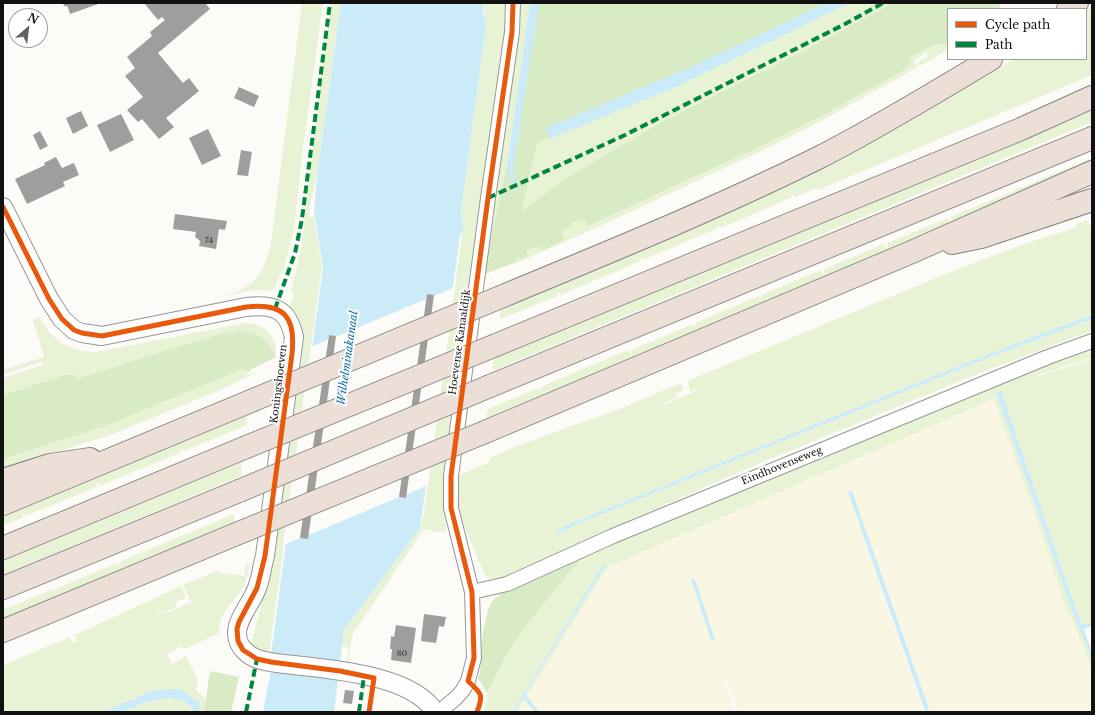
<!DOCTYPE html>
<style>
body{margin:0}
#map{position:relative;width:1095px;height:715px;overflow:hidden;background:#fcfbf7;font-family:"Libre Baskerville",serif}
canvas{display:block}
.frame{position:absolute;inset:0;border:4px solid #111;pointer-events:none}
.legend{position:absolute;left:947px;top:8px;width:140px;height:52px;box-sizing:border-box;background:#fff;border:1px solid #a0a0a0;margin:0;padding:5px 7px;list-style:none;font-size:12px;color:#111}
.legend li{display:flex;align-items:center;gap:8px;height:20px}
.legend b{width:20px;border:1px solid #a0a0a0}
.north{position:absolute;left:8px;top:8px;width:40px;height:40px;box-sizing:border-box;background:#fff;border:1px solid #a0a0a0;border-radius:50%;rotate:28deg;font-size:11px;font-weight:700;line-height:16px;text-align:center;color:#111}
.north::after{content:'';display:block;margin:auto;width:14px;height:18px;background:#636362;clip-path:polygon(50% 0,100% 100%,50% 72%,0 100%)}
</style>
<div id="map">
<canvas width="1095" height="715"></canvas>
<div class="frame"></div>
<ul class="legend">
<li><b style="height:5px;background:#e8590c"></b>Cycle path</li>
<li><b style="height:5px;background:#00873e"></b>Path</li>
</ul>
<div class="north">N</div>
</div>
<script>
const ctx = document.querySelector('canvas').getContext('2d');
ctx.lineJoin = 'round';
function fill(path, color) {
  ctx.fillStyle = color;
  ctx.fill(path, 'evenodd');
}
function stroke(path, color, width, dash) {
  ctx.strokeStyle = color;
  ctx.lineWidth = width;
  ctx.lineCap = dash ? 'butt' : 'round';
  ctx.setLineDash(dash || []);
  ctx.stroke(path);
}
function write(font, color, halo, rows, align = 'center') {
  ctx.font = font + ' "Libre Baskerville",serif';
  ctx.lineWidth = 4;
  ctx.setLineDash([]);
  ctx.textBaseline = 'middle';
  ctx.strokeStyle = halo;
  ctx.fillStyle = color;
  for (const [text, x, y, turn = 0] of rows) {
    ctx.save();
    ctx.translate(x, y);
    ctx.rotate((+turn || 0) * Math.PI / 180);
    ctx.textAlign = isNaN(turn) ? turn : align;
    if (halo) ctx.strokeText(text, 0, 0);
    ctx.fillText(text, 0, 0);
    ctx.restore();
  }
}
const farmland = new Path2D(`
 M995,399L1034,511L1066,609L1072,619L1092,670V712H739L726,679L724,681L735,712H517L608,567ZM848,493L928,709L925,711H924Z`);
const green = new Path2D(`
 M302,3H323L303,148L294,230L284,267L273,291C254,287 233,295 214,299C249,290 264,280 271,243Z
 M331,3H341L317,174L310,205L309,215L314,218L322,266L269,654L264,653L253,647L252,640L266,586L302,351C304,333 303,320 290,307L294,293L291,291L301,250L321,80Z
 M482,3H509L475,272L470,274L444,477L446,531L438,532L424,529L352,635L348,665H346L349,648L342,646L344,630L420,528L424,513L462,235H460L464,229L461,212L484,42L485,15Z
 M519,3H530L507,166L487,259L458,476L489,462L490,458L511,448L619,409L681,383L684,391L676,394L677,398L664,403L661,399L664,405L696,391L693,386L694,391L691,392L687,381L948,273L1024,244L1077,227L1076,224L1088,220L1092,231V315L1037,335L934,376L567,525L558,530L559,533L575,525L995,355L1092,319V331L980,373L765,461L587,539L525,571L498,580C493,580 489,579 485,575L466,532L459,510L457,479Z
 M840,3H893L805,50L665,120L566,178L522,211L537,143L693,74Z
 M1092,7V75L818,190L816,188L795,197L793,194L792,195L793,197L721,228L719,225L717,226L718,228L643,260L642,257L640,258L641,261L560,295L559,292L557,293L558,296L500,319V310L702,225L798,181L899,128L1014,59H1086V11Z
 M948,44V49L944,52L920,66L918,62L928,56L926,53L914,60L918,67L812,126L776,144L598,227L517,263L516,259L518,254L520,259L526,251L540,246L542,251L564,241L561,231L573,226L572,224L584,218L588,227C696,176 804,127 906,68L911,57L934,45Z
 M1092,109V122L492,371L494,357Z
 M1092,158V165L1005,203L486,418L488,409L538,388L539,391L541,390L540,387L628,350L630,353H632L631,350L693,324L694,327L696,326L695,323L759,296L760,299L762,298L761,295L821,270L823,275L825,274L824,269L884,244L886,248L888,247L887,243L948,218L949,221L952,220L950,217L1011,192L1013,195L1015,194L1013,191L1075,165L1076,166L1080,165V163Z
 M39,317C51,340 71,352 96,352L245,323C268,324 278,339 276,361V357L224,333L163,351L77,379L72,374L64,375L3,395V378L43,365L42,362L3,374V370L44,357L33,320Z
 M1092,341V358L1062,367L1020,382L1092,359V623L1082,624L1078,615L1012,423L996,393L1071,608L1092,660V670L1072,619L1066,609L1034,511L994,399L608,567L517,712H514L606,565L604,564L512,712H483L487,700V693L509,650L528,623L580,560L591,550Z
 M243,369L249,372L245,374L246,375L255,372V373L225,388L113,434L3,469V459L108,425Z
 M249,415L247,418V425L184,451L182,448H181L182,452L99,486L98,482L96,483L97,487L25,516L24,513L22,514L24,517L3,526V517Z
 M243,462L241,465V476L3,575V561Z
 M234,514V523L3,619V610L54,589L55,592H56L55,589L117,563L119,566L120,565L119,562Z
 M246,564H250C248,573 246,581 242,589C232,606 219,611 219,633L183,650L181,646L167,654L172,664L186,656L198,680L196,691C205,698 209,700 207,712H200L199,702L154,690L103,712H3V665L70,637L73,643L77,641L75,635L181,586L186,598L175,602L177,607L160,614L157,608L160,615L195,601L193,595L194,600L191,602L183,585L217,571L218,572L220,571L221,573L244,576Z
 M169,698C178,700 189,701 194,710L193,712H122L148,702Z`);
const forest = new Path2D(`
 M530,3H840L693,74L537,143L522,211L566,178L665,120L805,50L893,3H1003L999,6L1000,9H948V44L934,45L911,57L907,68L825,114L754,149L589,226L588,227L584,219L572,223L573,226L561,231L565,240L542,251L540,246L526,251L528,256L520,259L518,255L517,262L485,274L491,238L507,166Z
 M242,331C261,333 268,341 276,357L250,370V372H249L243,369L108,425L3,459V395L64,375L73,374L77,379L163,351L224,333Z
 M591,550L580,560L528,623L509,650L487,693L483,686L478,679L480,671L483,632L488,609L493,600L501,594L525,583Z
 M210,671L239,677L231,712H204Z`);
const water = new Path2D(`
 M341,3H482L486,26L461,212L464,229L460,235L420,528L344,630L340,664L316,676L338,680L334,712H263L271,670V654L323,267L314,213L317,174ZM427,294L434,295L406,498L399,497ZM329,335L335,336L308,539L301,538Z
 M530,3H539L514,165L515,198L507,166Z
 M826,3H850L678,86L550,139L546,128L691,67Z
 M1092,315V319L995,355L575,525L559,533L556,532L558,530L567,525L934,376L1037,335Z
 M1001,391L1078,615L1082,624L1092,623V626L1084,629L1092,653V660L1071,608L996,393Z
 M852,491L929,709L925,711L848,492Z
 M604,563L606,565L525,694L539,712H535L523,698L514,712H512Z
 M691,579H693L696,582L715,640H711Z
 M180,689L199,702L200,712H193L192,707L183,701L169,698L148,702L122,712H103L154,690Z`);
const pier = new Path2D(`
 M455,287L428,485L405,495L431,297Z
 M429,298L402,496L306,536L333,338Z
 M330,339L303,537L283,545L311,347Z`);
const building = new Path2D(`
 M63,3H101L70,14L68,8L67,6H64Z
 M144,3H207L206,4L210,9L158,53L183,83L189,78L199,91L166,118L174,127L159,139L142,119L138,122L127,110L143,97L125,76L135,68L127,57L152,36L150,32L165,20L162,17L158,20Z
 M239,87L259,96L254,107L234,98Z
 M81,111L88,126L73,134L66,118Z
 M121,114L134,140L110,152L97,125Z
 M208,129L221,156L202,165L189,138Z
 M40,131L48,146L40,150L33,135Z
 M241,150L252,152L248,176L237,175Z
 M56,157L62,168L74,163L79,175L63,182L65,186L27,204L15,179L45,165L44,163Z
 M175,214L227,221L225,230L219,229L216,249L199,246L200,241L195,237L196,232L173,229Z
 M427,294L434,295L406,498L399,497Z
 M329,335L336,336L308,539L300,538Z
 M424,614L446,617L444,627L439,626L436,643L421,641Z
 M396,625L416,628L411,663L391,660L392,649H390L391,636L394,637Z
 M345,690L354,691L352,704L343,703Z`);
const minor = new Path2D(`
 M472,592L507,584L613,536L1048,357L1092,341
 M439,712L456,698L463,690L468,681L474,658L472,592L451,508V476L488,198L512,32L513,3`);
const tertiary = new Path2D(`
 M3,207L49,299L62,319L74,330L82,333L102,336L246,307C273,304 288,308 294,337L265,556C262,566 261,578 257,588C252,603 236,619 237,635C238,647 248,656 258,659C270,663 282,664 294,665C334,670 412,675 435,712`);
const motorway = new Path2D(`
 M1068,9L1077,3
 M952,243L981,237L1092,200
 M503,296C609,252 715,209 818,158C877,128 934,93 991,59
 M496,345L1021,129L1092,97
 M490,386L1092,138
 M485,432L914,251L1092,172
 M3,480L50,465L90,459
 M3,504L251,401
 M3,548L244,448
 M3,588L239,491
 M3,631L234,535`);
const motorwayBridge = new Path2D(`
 M251,401L503,296
 M244,448L496,345
 M239,491L490,386
 M234,535L485,432`);
const quiet = new Path2D(`
 M488,198L625,135L845,24L883,3
 M275,309L295,253L302,219L330,3
 M246,712L257,659
 M359,712L364,676`);
const cycleway = new Path2D(`
 M3,207L49,299L62,319L74,330L82,333L102,336L246,307C284,303 296,316 292,354L265,556L257,588L239,622L237,629L238,641L243,650L257,659L271,662L340,671L374,678L369,712
 M477,712C484,694 481,693 468,681L474,658L472,592L451,508V476L488,198L512,32L513,3`);
const numberNames = [
 ["74",209,241],
 ["80",402,654]
];
const streetNames = [
 ["Hoevense Kanaaldijk",460,342,-82],
 ["Koningshoeven",279,384,-83],
 ["Eindhovenseweg",782,466,-22]
];
const waterNames = [
 ["Wilhelminakanaal",348,358,-82]
];
fill(farmland, '#f9f6e3');
fill(green, '#e8f3d6');
fill(forest, '#d9ebc4');
fill(water, '#ccebf8');
fill(pier, '#fcfbf7');
fill(building, '#a09e9c');
stroke(minor, '#979695', 16);
stroke(tertiary, '#979695', 20);
stroke(motorway, '#848482', 24);
stroke(minor, '#fffefe', 14);
stroke(tertiary, '#fffefe', 18);
stroke(motorway, '#ebdfd7', 22);
stroke(motorwayBridge, '#848482', 24, []);
stroke(motorwayBridge, '#ebdfd7', 22);
stroke(quiet, '#00873e', 4, [8, 4]);
stroke(cycleway, '#e8590c', 5);
write('8px', '#353434', null, numberNames);
write('10px', '#111', '#fff', streetNames);
write('italic 11px', '#1370aa', '#fff', waterNames);
</script>
